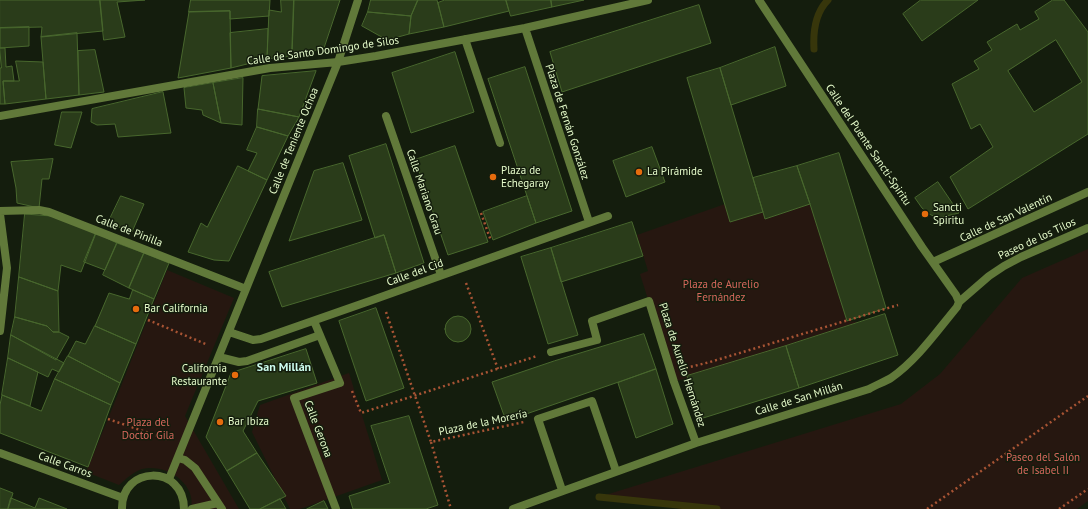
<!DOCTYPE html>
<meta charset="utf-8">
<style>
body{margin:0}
canvas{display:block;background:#141d0d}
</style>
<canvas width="1088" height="509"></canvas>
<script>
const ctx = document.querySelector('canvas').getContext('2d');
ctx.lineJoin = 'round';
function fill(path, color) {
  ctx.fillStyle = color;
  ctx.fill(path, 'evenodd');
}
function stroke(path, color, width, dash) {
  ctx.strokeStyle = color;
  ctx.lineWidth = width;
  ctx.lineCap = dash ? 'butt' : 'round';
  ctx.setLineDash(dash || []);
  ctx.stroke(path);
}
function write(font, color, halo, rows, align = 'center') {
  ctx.font = font + ' "PT Sans",sans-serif';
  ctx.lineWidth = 3;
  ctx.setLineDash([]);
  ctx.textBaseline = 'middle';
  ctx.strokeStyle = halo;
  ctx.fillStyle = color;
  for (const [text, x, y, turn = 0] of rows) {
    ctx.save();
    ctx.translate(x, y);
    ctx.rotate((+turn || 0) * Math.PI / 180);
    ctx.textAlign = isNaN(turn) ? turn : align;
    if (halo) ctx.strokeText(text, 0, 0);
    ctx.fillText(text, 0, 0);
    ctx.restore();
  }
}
const green = new Path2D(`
 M725,204L763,212L766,219L810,204L847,321L859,322L674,382L640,274L648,271L637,235Z
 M1088,249V501L1077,509H683L599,497L901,404L940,374L1022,278Z
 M167,270L234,298L185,416L239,509H191C197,483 165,463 142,469C133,472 126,479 119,485L86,472L108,419Z
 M349,373L382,480L300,509H290L252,432L260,405Z`);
const stream = new Path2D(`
 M814,49C813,32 815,13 828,0
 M599,497L717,509`);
const building = new Path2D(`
 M0,0H100L103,31L41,37L42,27L0,28Z
 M100,0H145L117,2L125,37L104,40Z
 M191,0H270L269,16L230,19V11L189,12Z
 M281,0H294L292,56L267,59L269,10L281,12Z
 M294,0H340L324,48L292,56Z
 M371,0H418L411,16L368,12Z
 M418,0H437L444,27L409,34L411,16Z
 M445,0H506L509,11L444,27L438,3Z
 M506,0H551L552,7L511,16Z
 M551,0H584L552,7Z
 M921,0H978L922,41L903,14Z
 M1053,0H1064L1088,32V134L968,209L950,177L993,147L980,124L971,129L952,84L979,69L974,61L992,50L987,42L1017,24L1020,30L1039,19L1035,12ZM1056,40L1082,82L1034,112L1008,71Z
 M699,5L711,43L562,92L550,52Z
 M230,11L231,68L178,78L189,12Z
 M368,12L411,16L409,34L387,40L362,26Z
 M29,27V46L0,48V28Z
 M268,29L267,59L231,68L230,33Z
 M77,33L79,95L46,99L41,37Z
 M775,47L786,86L731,105L720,68Z
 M0,48H5L6,67L12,66L14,81H3L5,104H0V68H1Z
 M95,50L104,92L79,95L78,51Z
 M455,52L474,112L411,133L392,73Z
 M16,61L43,62L46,99L5,104L3,81H19Z
 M525,67L572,211L536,223L488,79Z
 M720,68L763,212L730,222L687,78Z
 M316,71L299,117L258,109L262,76Z
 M243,78L242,125L221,123L213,83Z
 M213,83L221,123L203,115L202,110L186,108L184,88Z
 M163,92L171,133L118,137L115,124L97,125L91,122L92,109Z
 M258,109L299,117L288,136L257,127Z
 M62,112H82L71,148L55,145Z
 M257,127L288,136L267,180L248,171L257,153L247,150Z
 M386,144L424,263L396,273L384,235L375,238L349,156Z
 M455,146L488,242L448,255L415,160Z
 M652,147L665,182L626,197L613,161Z
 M839,153L886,308L847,321L810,204L797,166Z
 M53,159L49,179H42L39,208L17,203L16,188L11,162Z
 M343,163L362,220L289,241L314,171Z
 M238,166L267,180L229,261L214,260L188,252L201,223L207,227Z
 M797,166L810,204L765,219L753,178Z
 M938,182L959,213L942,217H936L929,214L922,208L915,198Z
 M121,196L144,204L132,232L108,223Z
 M527,196L536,223L493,240L483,212Z
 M25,214L51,216L96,233L81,272L61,265L58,291L19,277Z
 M632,222L643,256L561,282L551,248Z
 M96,233L117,243L105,270L84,262Z
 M384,235L396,273L282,307L269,272Z
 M117,243L144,253L129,288L103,275Z
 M551,248L578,335L548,344L521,257Z
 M144,253L169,263L154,299L129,288Z
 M19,277L58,291L59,332H53L47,326L15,317Z
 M133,290L154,299L136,344L95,326L109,293L129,299Z
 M376,308L404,388L366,401L339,321Z
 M885,314L898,355L799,388L786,346Z
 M445 329a13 13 0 1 1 26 0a13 13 0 1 1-26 0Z
 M15,317L47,326L53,332H59L69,337L56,360L11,335Z
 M95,326L136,344L120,383L68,356L76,341L85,344Z
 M644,334L656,369L506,421L492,382L554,361Z
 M11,335L64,363L59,372L52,369L48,377L8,358Z
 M786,346L799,388L700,419L687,376Z
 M306,349L317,383L258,401L243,431L257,453L227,471L206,437L231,373Z
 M68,356L120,383L111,405L55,379Z
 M8,358L38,372L30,406L2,395Z
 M656,369L673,424L636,438L618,383Z
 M55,379L111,405L88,467L0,433V405L2,395L41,411Z
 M409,416L438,505L426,509H353L349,496L390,483L371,426Z
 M257,453L286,496L260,509H250L227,471Z
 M0,488L13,493L8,509H0Z
 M11,498L35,508L39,498L67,509H8Z
 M280,499L286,509H260Z
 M324,501L328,509H307Z`);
const path = new Path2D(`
 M481,213L491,241
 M466,283L498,369
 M386,312L431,442L524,422
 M148,320L208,345
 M686,368L710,362L898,305
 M352,391L361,413L537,356
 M108,419L169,440
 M431,442L451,509
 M927,509L1088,396
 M1059,509L1088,489`);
const lane = new Path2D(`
 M562,490L538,419L592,401L616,471`);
const street = new Path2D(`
 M759,0L922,247L956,295L959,302
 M525,28L589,222
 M465,39L500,143
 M0,116L270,68L338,62L376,56L525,28L648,0
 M386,116L441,275
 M0,211L39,210L49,212L246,289
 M0,214L7,268L0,331
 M933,262L1088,192
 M314,321L340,383L294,398L336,509
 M229,332L253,340L261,339C377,299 492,257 608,216
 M551,352L597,340L592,321L649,301L674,382L696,443
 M219,357L239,362L247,361L320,335
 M0,453L123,498
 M178,458L185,460L195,468L222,509
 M169,479L338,62L358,0
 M122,509C121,465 184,464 184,509
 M192,509L218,503
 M513,509L696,443L869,389C876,385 884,382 891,378C917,360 937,331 957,307L959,302L989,276L1004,266L1021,257L1088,228`);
const markers = [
 [639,172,4,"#e66c0d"],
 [493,177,4,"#e66c0d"],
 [925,214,4,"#e66c0d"],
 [136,309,4,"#e66c0d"],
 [235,375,4,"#e66c0d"],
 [220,422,4,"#e66c0d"]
];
const streetNames = [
 ["Calle de Santo Domingo de Silos",323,51,-8],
 ["Plaza de Fernán González",567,122,72],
 ["Calle de Teniente Ochoa",294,141,-68],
 ["Calle del Puente Sancti-Spiritu",868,145,56],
 ["Calle Mariano Grau",424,192,71],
 ["Calle de San Valentín",1006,218,-25],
 ["Calle de Pinilla",129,231,21],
 ["Paseo de los Tilos",1037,239,-25],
 ["Calle del Cid",415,273,-20],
 ["Plaza de Aurelio Hernández",682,365,72],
 ["Calle de San Millán",799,399,-17],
 ["Plaza de la Morería",483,423,-12],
 ["Calle Gerona",318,429,69],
 ["Calle Carros",65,465,20]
];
const poiNames = [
 ["Plaza de",501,171],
 ["Echegaray",501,184],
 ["La Pirámide",647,172],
 ["Sancti",933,208],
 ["Spiritu",933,221],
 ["Bar California",144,309],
 ["California",227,369,"right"],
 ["Restaurante",227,382,"right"],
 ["Bar Ibiza",228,422]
];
const parkNames = [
 ["Plaza de Aurelio",721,285],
 ["Fernández",721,298],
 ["Plaza del",148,423],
 ["Doctor Gila",148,436],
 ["Paseo del Salón",1043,458],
 ["de Isabel II",1043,471]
];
const neighbourhoodNames = [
 ["San Millán",284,368]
];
fill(green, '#261710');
stroke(stream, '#37360b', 7);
fill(building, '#2a3c1a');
stroke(building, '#48672d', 1);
stroke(path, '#a85434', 2.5, [2, 3]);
stroke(lane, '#61793a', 8);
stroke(street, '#61793a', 8);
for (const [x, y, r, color] of markers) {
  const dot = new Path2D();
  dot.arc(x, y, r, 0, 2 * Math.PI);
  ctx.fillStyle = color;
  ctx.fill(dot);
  stroke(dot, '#141d0d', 1.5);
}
write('11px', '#e6fccb', '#141d0d', streetNames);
write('11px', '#e6fccb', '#141d0d', poiNames, 'left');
write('11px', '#d7675d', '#141d0d', parkNames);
write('bold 12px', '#cdfcee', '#141d0d', neighbourhoodNames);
</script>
